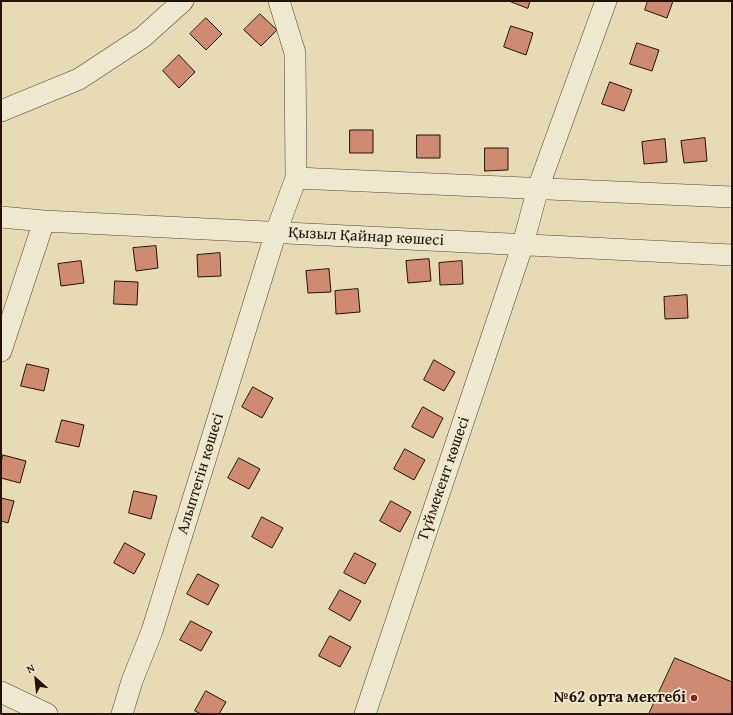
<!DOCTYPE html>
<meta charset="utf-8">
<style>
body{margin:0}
#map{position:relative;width:733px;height:715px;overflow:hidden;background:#e7dbb6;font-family:"Gentium Book Plus",serif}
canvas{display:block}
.frame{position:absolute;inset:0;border:2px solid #251204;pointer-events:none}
.north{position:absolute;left:16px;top:659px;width:40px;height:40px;-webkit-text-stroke:3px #efe8d0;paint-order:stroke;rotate:333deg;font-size:11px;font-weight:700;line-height:16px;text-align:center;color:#251204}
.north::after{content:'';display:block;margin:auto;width:14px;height:18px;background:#251204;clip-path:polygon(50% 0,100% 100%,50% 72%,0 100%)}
</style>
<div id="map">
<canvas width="733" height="715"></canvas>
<div class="frame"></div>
<div class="north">N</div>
</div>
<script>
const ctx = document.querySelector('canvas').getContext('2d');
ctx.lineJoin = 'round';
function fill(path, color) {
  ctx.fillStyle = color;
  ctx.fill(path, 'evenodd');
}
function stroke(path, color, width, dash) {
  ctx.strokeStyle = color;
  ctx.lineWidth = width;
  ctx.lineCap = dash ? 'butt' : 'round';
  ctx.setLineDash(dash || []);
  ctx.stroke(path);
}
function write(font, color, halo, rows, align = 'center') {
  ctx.font = font + ' "Gentium Book Plus",serif';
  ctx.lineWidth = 3.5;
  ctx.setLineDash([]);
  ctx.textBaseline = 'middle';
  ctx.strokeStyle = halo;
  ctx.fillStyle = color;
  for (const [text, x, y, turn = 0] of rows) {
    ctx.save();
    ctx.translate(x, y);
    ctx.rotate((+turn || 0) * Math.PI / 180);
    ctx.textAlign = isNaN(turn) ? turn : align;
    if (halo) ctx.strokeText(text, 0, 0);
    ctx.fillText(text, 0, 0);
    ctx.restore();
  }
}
const building = new Path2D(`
 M509,1H530L528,8Z
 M648,1H673L667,18L645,10Z
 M260,14L277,30L261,46L244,30Z
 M206,18L222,34L206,50L190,34Z
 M511,26L533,33L526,55L504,47Z
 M637,43L659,50L652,71L630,64Z
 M179,55L195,72L179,88L163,71Z
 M610,82L632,90L624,111L602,104Z
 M350,130H373V153H350Z
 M417,135H440V158H417Z
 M705,138L707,161L684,163L681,141Z
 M665,139L667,162L644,164L642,142Z
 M485,148H508V170L485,171Z
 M156,246L158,268L136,271L133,248Z
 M220,253L221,276L198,277L197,255Z
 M429,259L431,281L408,283L406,261Z
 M81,261L84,283L61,286L58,264Z
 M462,261L463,284L440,285L439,263Z
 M329,269L331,292L308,293L306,271Z
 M115,281L138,282L137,305L114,304Z
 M358,289L360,312L336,314L335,291Z
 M687,295L688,318L665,319L664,297Z
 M434,360L455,372L444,391L424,380Z
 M27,364L49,369L44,391L21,386Z
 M253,387L273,398L262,418L242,407Z
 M423,407L443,418L433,438L412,427Z
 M62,420L84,425L79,447L56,442Z
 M405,449L425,460L414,480L394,469Z
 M3,455L26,461L20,483L1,478V464Z
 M239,458L260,469L249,489L228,478Z
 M134,491L157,496L151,519L129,513Z
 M1,498L14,501L8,523L1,521Z
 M391,501L411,512L400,532L380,521Z
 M262,517L283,528L272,548L252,537Z
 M125,543L145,554L134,574L114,563Z
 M355,553L376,564L365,584L344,573Z
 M198,574L219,585L208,605L187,594Z
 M340,590L361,601L350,621L329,609Z
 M191,621L212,632L201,651L180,640Z
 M330,636L351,647L340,667L319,656Z
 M675,658L732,682V714H649Z
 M206,691L226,702L219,714H201L195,711Z`);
const minor = new Path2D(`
 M1,111L79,79L143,37L183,1
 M296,178L732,197
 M1,217L44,221L732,255
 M1,351L44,221
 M1,692L47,714
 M122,714L132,681L152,631L276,232L296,178L295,53L279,1
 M365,714L523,244L538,188L606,1`);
const markers = [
 [694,698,4,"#8f2418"]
];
const streetNames = [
 ["Қызыл Қайнар көшесі",366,237,3],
 ["Алыптегін көшесі",201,474,-73],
 ["Түймекент көшесі",444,479,-71]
];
const poiNames = [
 ["№62 орта мектебі",686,698]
];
fill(building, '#cf8b71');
stroke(building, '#251204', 1);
stroke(minor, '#564430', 22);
stroke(minor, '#efe8d0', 21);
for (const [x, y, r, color] of markers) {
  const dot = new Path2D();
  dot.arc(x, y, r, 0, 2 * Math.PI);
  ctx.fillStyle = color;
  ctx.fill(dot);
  stroke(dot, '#efe8d0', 1.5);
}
write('16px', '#251204', '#efe8d0', streetNames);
write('bold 16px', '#251204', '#efe8d0', poiNames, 'right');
</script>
